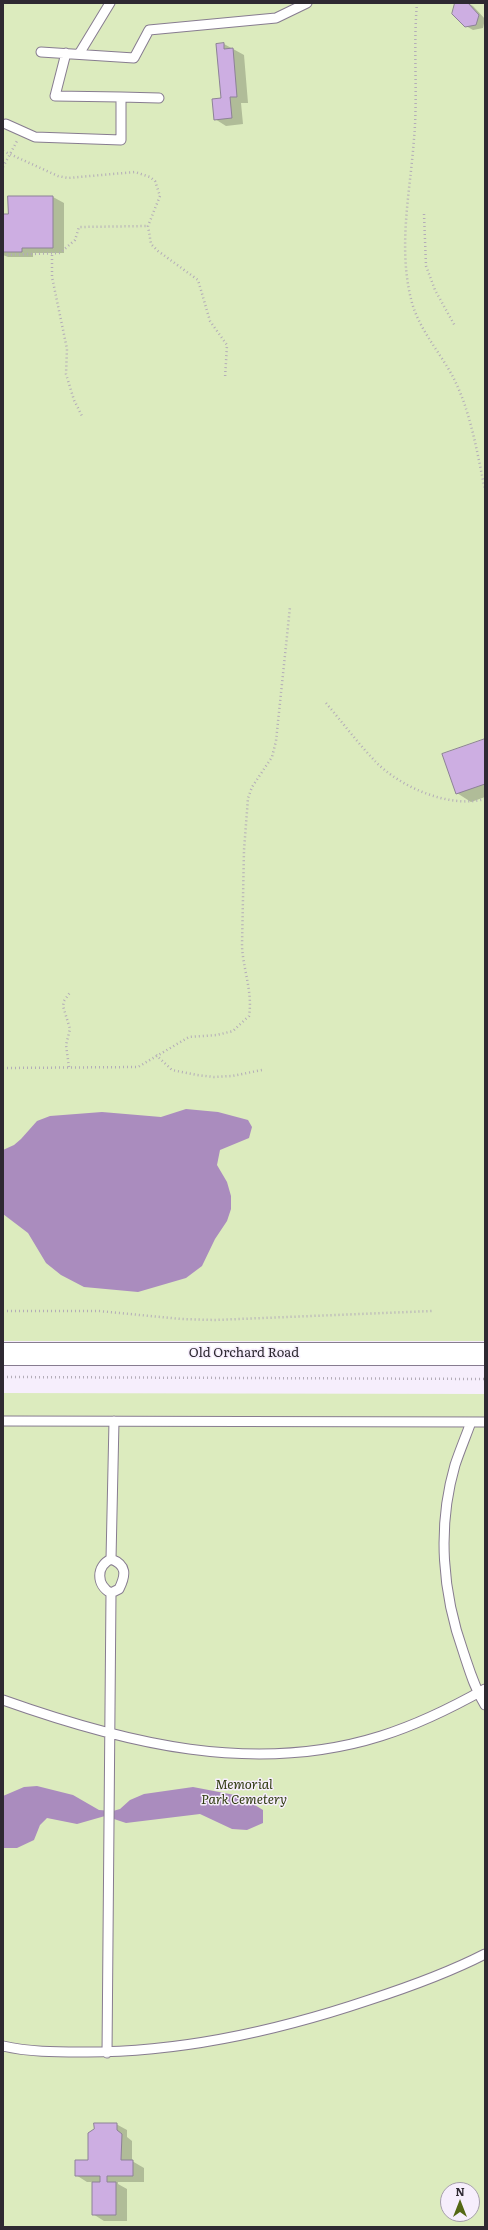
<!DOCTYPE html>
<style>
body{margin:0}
#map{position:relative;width:488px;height:2230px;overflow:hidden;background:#f6eefc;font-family:Literata,serif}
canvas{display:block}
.frame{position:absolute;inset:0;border:4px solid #2e2932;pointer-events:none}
.north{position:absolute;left:440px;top:2182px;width:40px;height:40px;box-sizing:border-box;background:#f6eefc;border:1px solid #a69fab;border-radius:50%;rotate:0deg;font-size:11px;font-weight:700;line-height:16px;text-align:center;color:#2e2932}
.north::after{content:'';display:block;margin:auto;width:14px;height:18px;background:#546815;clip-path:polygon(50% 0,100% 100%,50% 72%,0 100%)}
</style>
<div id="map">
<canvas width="488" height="2230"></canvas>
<div class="frame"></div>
<div class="north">N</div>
</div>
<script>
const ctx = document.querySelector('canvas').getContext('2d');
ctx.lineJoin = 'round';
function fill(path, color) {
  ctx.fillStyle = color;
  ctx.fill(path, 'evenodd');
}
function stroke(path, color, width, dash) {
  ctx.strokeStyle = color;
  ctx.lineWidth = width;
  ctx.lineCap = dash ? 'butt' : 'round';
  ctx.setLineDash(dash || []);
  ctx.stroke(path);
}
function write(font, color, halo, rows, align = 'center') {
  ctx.font = font + ' Literata,serif';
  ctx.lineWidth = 3;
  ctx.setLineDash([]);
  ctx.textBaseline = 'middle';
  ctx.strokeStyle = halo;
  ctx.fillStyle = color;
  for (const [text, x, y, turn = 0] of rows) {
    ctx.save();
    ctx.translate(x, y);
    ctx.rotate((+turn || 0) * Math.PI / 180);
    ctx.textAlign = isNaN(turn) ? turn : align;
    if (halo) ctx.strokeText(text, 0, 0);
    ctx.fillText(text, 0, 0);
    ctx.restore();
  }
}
const green = new Path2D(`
 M3,3H485V1341H3Z
 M3,1393L485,1394V2227H3ZM448,2190H472V2214H448Z`);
const water = new Path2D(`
 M186,1109L218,1112L248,1120L252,1127L249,1138L220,1150L217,1165L227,1182L231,1196V1209L227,1221L215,1239L202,1266L186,1278L138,1292L84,1287L61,1275L46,1263L28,1233L3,1214V1150L14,1145L21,1139L37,1121L50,1116L102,1112L161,1117Z
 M37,1786L73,1795L99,1810L113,1811L120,1809L130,1800L144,1794L193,1787L240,1796L263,1810V1823L247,1830L232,1829L200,1814L126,1823L105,1816L77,1824L47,1818L40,1825L34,1840L17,1848H3V1796L24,1787Z`);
const shadow = new Path2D(`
 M460,3H468L473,6L485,19L483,28L473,30L466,26Z
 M224,44L244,55L248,103H241L243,124L226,126L215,119L222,99Z
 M53,197L64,203V253H33V257H8L3,255V215H9Z
 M485,740V797L471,802L457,793Z
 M116,2124L127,2130V2137L132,2141V2161L144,2168V2182H118V2184L127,2189V2221H104L93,2214V2182H87L76,2175Z`);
const building = new Path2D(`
 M455,3H468L479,15L476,25L465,27L452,14Z
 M224,43V49L233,48L237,97H230L232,118L214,120L212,99L221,98L216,44Z
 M8,196H53V248H22V252H3V214H8Z
 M485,739V784L456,794L442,754Z
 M94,2123H117V2130L122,2134L121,2160H133V2176H107V2182H116V2215H92V2182H100V2176H75V2160H88V2133L94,2129Z`);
const path = new Path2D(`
 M417,3C413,48 418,94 414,139C410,193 398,246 411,299C418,329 441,353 454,379C471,413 477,452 485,490
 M3,151L58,176L68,178L135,172L150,177L155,181L160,196L148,226L151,244L158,251L198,280L210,321L227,345L225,378
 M3,167L17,141
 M424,214L426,266L435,290L455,326
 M3,255L60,253L75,240L79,227L148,226
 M52,255V277L67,349L66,374L74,400L82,416
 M326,703C342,722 357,742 374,760C398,786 449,809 485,799
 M156,1055L172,1070L197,1075L214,1077L232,1076L262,1070
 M69,1067L66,1045L70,1029L63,1006L64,1001L71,991
 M3,1068L138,1067L189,1037L217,1035L233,1031L249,1016C253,993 243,969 242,946L244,850L248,798L252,787L272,757L276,741L290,607
 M3,1311H99L181,1319L215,1320L432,1311
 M3,1377L485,1379`);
const service = new Path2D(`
 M41,52L134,58L149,30L276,18L307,3
 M79,54L110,3
 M121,97L159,98
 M6,124L35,137L121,140V97L55,96L66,53
 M3,1421L485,1422
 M471,1422C466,1436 460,1450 455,1465C437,1527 442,1593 464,1654C470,1672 475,1689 485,1705
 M111,1593C96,1585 96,1566 111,1559
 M3,1700C124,1743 254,1776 381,1736C416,1725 453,1707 485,1689
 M3,2046C29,2052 55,2052 81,2052C180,2053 277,2031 369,2000C409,1987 448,1973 485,1954
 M107,2053L111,1593L119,1589C126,1575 127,1565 111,1559L114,1421`);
const secondary = new Path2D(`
 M3,1354H485`);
const streetNames = [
 ["Old Orchard Road",244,1353]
];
const parkNames = [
 ["Memorial",244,1785],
 ["Park Cemetery",244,1800]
];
fill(green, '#dcebbe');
fill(water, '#aa8cbe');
fill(shadow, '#0003');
fill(building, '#cdaee2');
stroke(building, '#8d8296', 1);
stroke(service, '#877c90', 11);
stroke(secondary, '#877c90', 24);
stroke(path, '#b3acb8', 2.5, [1, 3]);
stroke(service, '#fff', 9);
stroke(secondary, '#fff', 22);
write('13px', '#2e2932', '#f6eefc', streetNames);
write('italic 13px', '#2e390e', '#f6eefc', parkNames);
</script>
